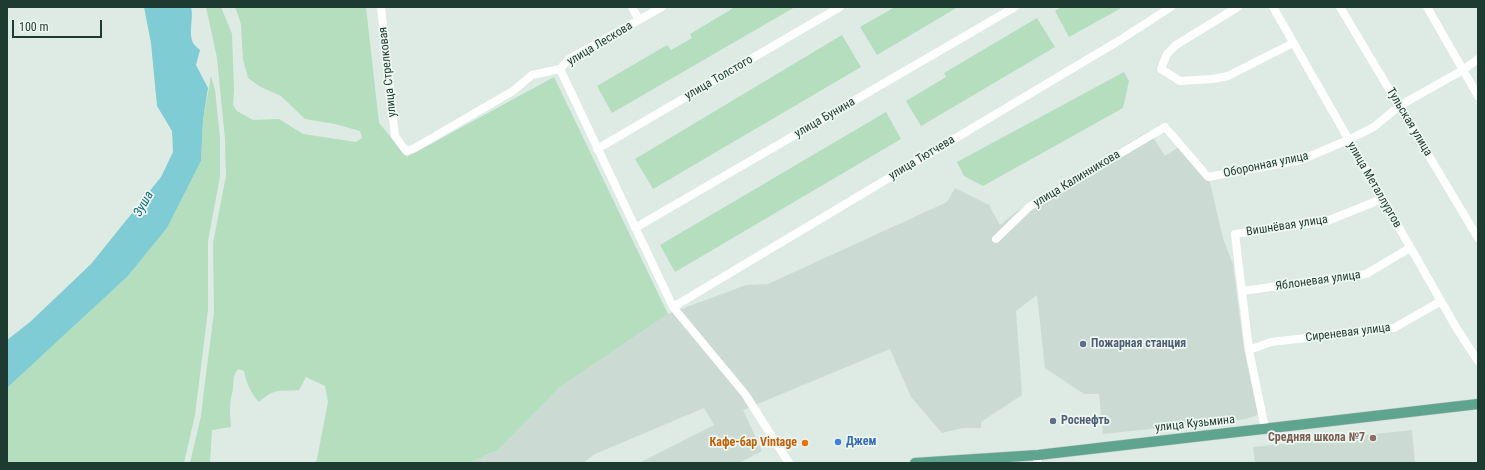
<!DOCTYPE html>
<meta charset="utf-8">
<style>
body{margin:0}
#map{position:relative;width:1485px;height:470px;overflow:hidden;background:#ddebe4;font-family:"Roboto Condensed",sans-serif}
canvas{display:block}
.frame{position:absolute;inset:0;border:8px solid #1e3b32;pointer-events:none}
.scale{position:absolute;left:12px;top:20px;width:90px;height:18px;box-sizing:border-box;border:2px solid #1e3b32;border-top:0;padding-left:5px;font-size:12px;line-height:14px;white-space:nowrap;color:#1e3b32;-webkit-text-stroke:3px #eef7f2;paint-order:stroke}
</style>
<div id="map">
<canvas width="1485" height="470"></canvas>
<div class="frame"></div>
<div class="scale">100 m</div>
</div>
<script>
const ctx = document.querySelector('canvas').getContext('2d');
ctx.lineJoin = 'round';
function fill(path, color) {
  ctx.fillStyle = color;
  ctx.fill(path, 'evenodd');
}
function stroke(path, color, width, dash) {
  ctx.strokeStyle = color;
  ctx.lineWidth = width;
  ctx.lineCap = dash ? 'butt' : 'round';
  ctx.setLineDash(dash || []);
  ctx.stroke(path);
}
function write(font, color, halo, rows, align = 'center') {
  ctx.font = font + ' "Roboto Condensed",sans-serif';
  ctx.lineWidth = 3.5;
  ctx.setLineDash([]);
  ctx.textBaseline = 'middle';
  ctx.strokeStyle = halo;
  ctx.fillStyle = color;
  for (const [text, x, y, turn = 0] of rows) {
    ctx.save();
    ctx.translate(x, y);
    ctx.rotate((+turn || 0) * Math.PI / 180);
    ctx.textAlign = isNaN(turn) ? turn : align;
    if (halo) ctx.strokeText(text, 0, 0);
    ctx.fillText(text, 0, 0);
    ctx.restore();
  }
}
const built = new Path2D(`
 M1149,131L1165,156L1183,144L1208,174L1223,238L1233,265L1244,349L1258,415L1246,419L1103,434L1099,394H1084L1045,368L1037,295L1016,311L1022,395L981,422V428H963L942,433L911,397L890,349L743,410L762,451L739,463H639L714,425L704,408L595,454L583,463H469L498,450L560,387L668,314L746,285L768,284L947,202L955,188L989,205L1000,225L1029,202Z
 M1412,430L1415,463H1255L1253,447Z`);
const green = new Path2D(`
 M206,7H221L232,34L234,90L233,105L237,111L253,120L279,119L303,134L356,142L362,138L360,131L335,124L305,119L281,96L259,86L248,78L243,59L241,24L235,7H366L379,123L407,157L554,77L668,314L560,387L498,450L469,463H315L317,459L328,402L325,386L306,377L299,390C279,392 276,387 259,402C251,394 246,382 244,371L238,369C231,378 235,383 232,393C229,406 230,414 231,427L212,430L210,463H190L201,416L204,390L214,312L213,243L226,176L225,139L217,58Z
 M735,7H795L612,113L597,86L667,45L671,50L692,38L690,34Z
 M895,7H958L877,55L860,27Z
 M1061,7H1123L1069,37L1055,11Z
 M1037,18L1055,47L921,126L906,101L946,77L944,73Z
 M842,35L861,67L653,189L635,159Z
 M1124,72L1129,81L1123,108L983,186L964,176L957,162Z
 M211,76L215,90L220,138V176L208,241V310L195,415L184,463H7V388L128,276L167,228L201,161L203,120Z
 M886,112L901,139L675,272L660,245Z`);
const water = new Path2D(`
 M144,7H191C194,17 188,33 193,43C195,46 198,48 200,50L196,65L208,88L203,120L201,161L167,228L128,276L7,388V340L30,322L91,264L161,177L173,152L172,131L157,106L151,43Z`);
const minor = new Path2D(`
 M381,7L395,136L406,151L413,149L513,91L532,75L560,69
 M632,7L639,20
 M1238,7L1176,45L1167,54L1161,69L1180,81L1213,79L1228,76L1293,43
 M1273,7L1457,329L1478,361
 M1340,7L1478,238
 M1427,7L1478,96
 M560,69L673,307L745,394L789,463
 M560,69L569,59L662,7
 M597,149L840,7
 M635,228L1015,7
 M996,239L1029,207L1165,127L1208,177L1301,160L1348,140L1374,127L1399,106L1463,70L1478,59
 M1242,291L1366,274L1410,248
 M673,307L1120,40L1171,7
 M1249,350L1271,342L1394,328L1441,301
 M1265,428L1249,350L1235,234L1327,221L1382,199
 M1037,463L1038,455`);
const major = new Path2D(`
 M915,463L1038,455L1478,404`);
const markers = [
 [1083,344,4,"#5c6f8a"],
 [1053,421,4,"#5c6f8a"],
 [1373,438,4,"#8d6e63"],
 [838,442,4,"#3f7fe0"],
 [805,443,4,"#e8710a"]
];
const streetNames = [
 ["улица Лескова",600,44,-31],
 ["улица Стрелковая",388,72,-96],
 ["улица Толстого",719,78,-30],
 ["улица Бунина",825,118,-30],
 ["Тульская улица",1409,122,59],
 ["улица Тютчева",922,158,-31],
 ["Оборонная улица",1266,165,-12],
 ["улица Калинникова",1077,179,-31],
 ["улица Металлургов",1374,185,60],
 ["Вишнёвая улица",1287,226,-9],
 ["Яблоневая улица",1318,281,-8],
 ["Сиреневая улица",1348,333,-7],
 ["улица Кузьмина",1195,424,-6]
];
const serviceNames = [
 ["Пожарная станция",1091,344],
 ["Роснефть",1061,421]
];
const educationNames = [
 ["Средняя школа №7",1365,438]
];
const shopNames = [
 ["Джем",846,442]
];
const foodNames = [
 ["Кафе-бар Vintage",797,443]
];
const waterNames = [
 ["Зуша",144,204,-61]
];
fill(built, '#cbdbd3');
fill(green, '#b4debd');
fill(water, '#80ccd5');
stroke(major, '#c0c8c6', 11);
stroke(minor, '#fff', 8);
stroke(major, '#5ea48f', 10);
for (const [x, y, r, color] of markers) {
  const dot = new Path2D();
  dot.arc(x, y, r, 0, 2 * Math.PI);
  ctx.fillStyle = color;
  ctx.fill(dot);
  stroke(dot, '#eef7f2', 1.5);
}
write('12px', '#1e3b32', '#eef7f2', streetNames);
write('bold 12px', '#4e5e75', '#eef7f2', serviceNames, 'left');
write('bold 12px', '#785e54', '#eef7f2', educationNames, 'right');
write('bold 12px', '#366cbe', '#eef7f2', shopNames, 'left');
write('bold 12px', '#c56008', '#eef7f2', foodNames, 'right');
write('italic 13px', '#146f7b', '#eef7f2', waterNames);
</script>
